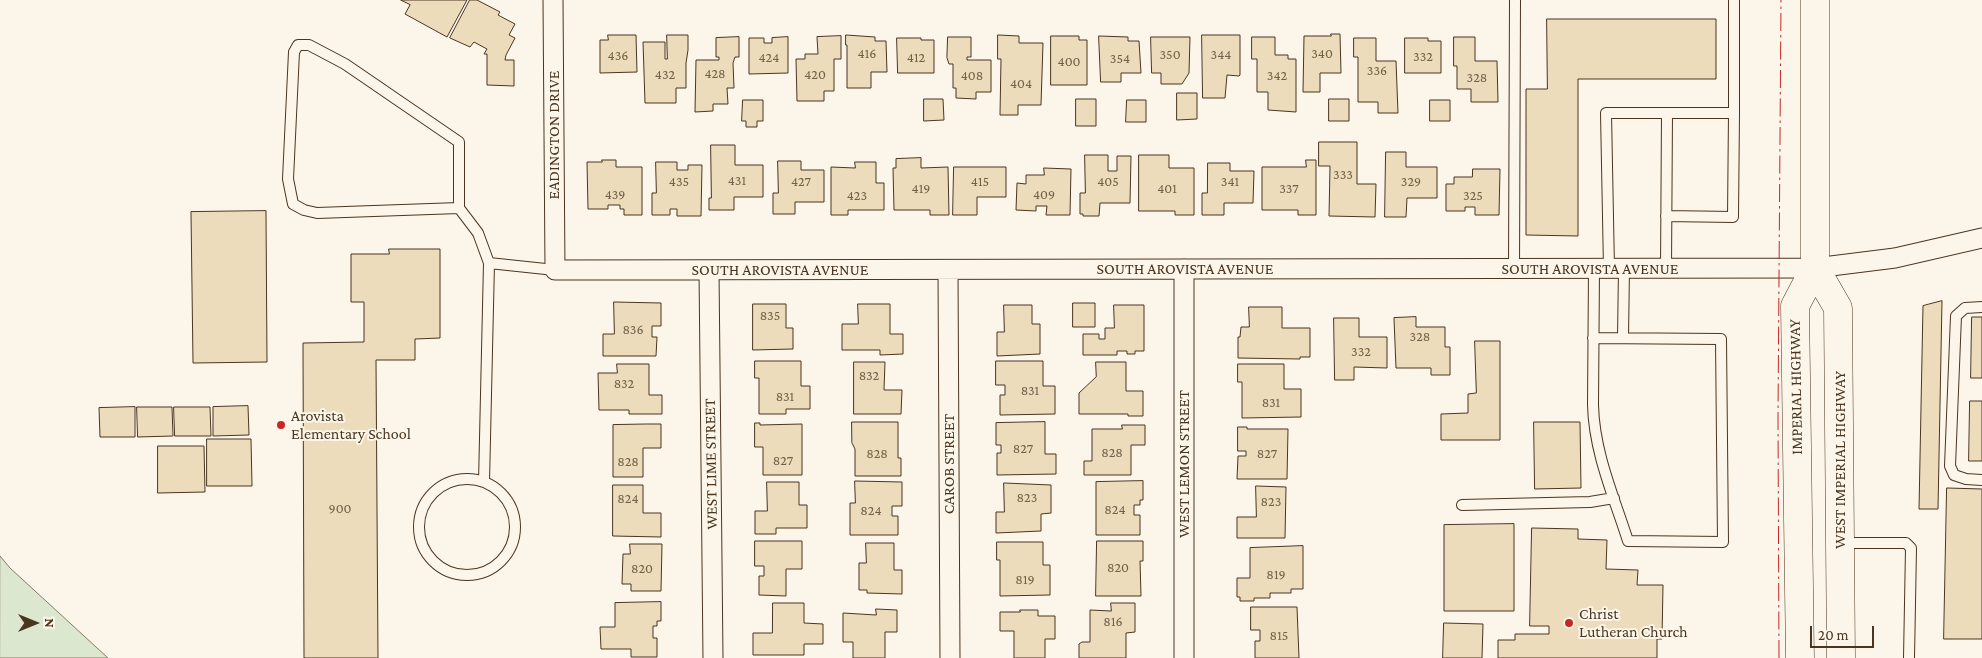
<!DOCTYPE html>
<style>
body{margin:0}
#map{position:relative;width:1982px;height:658px;overflow:hidden;background:#fbf6e9;font-family:"Crimson Pro",serif}
canvas{display:block}
.north{position:absolute;left:10px;top:598px;width:50px;height:50px;-webkit-text-stroke:4px #fbf6e9;paint-order:stroke;rotate:90deg;font-size:14px;font-weight:700;line-height:20px;text-align:center;color:#4a3520}
.north::after{content:'';display:block;margin:auto;width:18px;height:22px;background:#4a3520;clip-path:polygon(50% 0,100% 100%,50% 72%,0 100%)}
.scale{position:absolute;left:1810px;top:626px;width:64px;height:22px;box-sizing:border-box;border:2px solid #4a3520;border-top:0;padding-left:6px;font-size:15px;line-height:18px;white-space:nowrap;color:#4a3520;-webkit-text-stroke:4px #fbf6e9;paint-order:stroke}
</style>
<div id="map">
<canvas width="1982" height="658"></canvas>
<div class="north">N</div>
<div class="scale">20 m</div>
</div>
<script>
const ctx = document.querySelector('canvas').getContext('2d');
ctx.lineJoin = 'round';
function fill(path, color) {
  ctx.fillStyle = color;
  ctx.fill(path, 'evenodd');
}
function stroke(path, color, width, dash) {
  ctx.strokeStyle = color;
  ctx.lineWidth = width;
  ctx.lineCap = dash ? 'butt' : 'round';
  ctx.setLineDash(dash || []);
  ctx.stroke(path);
}
function write(font, color, halo, rows, align = 'center') {
  ctx.font = font + ' "Crimson Pro",serif';
  ctx.lineWidth = 4;
  ctx.setLineDash([]);
  ctx.textBaseline = 'middle';
  ctx.strokeStyle = halo;
  ctx.fillStyle = color;
  for (const [text, x, y, turn = 0] of rows) {
    ctx.save();
    ctx.translate(x, y);
    ctx.rotate((+turn || 0) * Math.PI / 180);
    ctx.textAlign = isNaN(turn) ? turn : align;
    if (halo) ctx.strokeText(text, 0, 0);
    ctx.fillText(text, 0, 0);
    ctx.restore();
  }
}
const green = new Path2D(`
 M0,556L10,568L108,658H0Z`);
const building = new Path2D(`
 M401,0H467L447,37L405,14L410,5Z
 M470,0H477L500,12L498,15L515,24L509,35L515,38L506,55L505,60H514V86L487,85V54H484L487,49L474,42L470,47L450,38Z
 M1547,19H1716V79H1578V236L1526,235V89H1547Z
 M1331,34H1340L1341,73H1320V92H1303L1304,36H1331Z
 M608,35H636L637,72L600,73V40H608Z
 M667,35H688V50L686,63V88H676V103H645L643,42H665V59H667Z
 M846,35L875,37V41H886L887,72H871V88H847V45H846Z
 M998,35L1019,36V43H1043L1041,105H1018V115H1000L1001,59H998Z
 M1202,35H1240V75L1239,76L1227,75L1225,98H1203Z
 M841,36V59H834V91H824V101H797L796,59H805V54H818L817,37Z
 M1051,36H1079V40H1087V85H1051Z
 M1099,36L1128,37V41H1139L1141,73H1121V82H1101Z
 M739,37V57H735L733,63L734,88H727L728,104H713V111L695,112L696,60H719V57H716V38Z
 M788,37V73L749,74V38H764V43H772V38Z
 M948,37H971V57H967V60H991V92H976V99L956,98V88H953V64H949L947,58Z
 M1151,37H1190L1189,73L1182,84H1161V73H1152Z
 M1252,37H1275V55H1288V59H1296V112L1268,110V92H1257V59H1252Z
 M1454,37H1475V61H1497L1498,102H1471V89H1457V66H1454Z
 M897,38H921V40H934V73H898Z
 M1354,38H1376V61H1396L1398,113H1378V102H1358V57H1354Z
 M1405,38H1428V41H1441V73H1405Z
 M1177,93H1197V119L1177,120Z
 M924,99H943L944,120L924,121Z
 M1076,99H1096V126H1076Z
 M1329,99H1349V121H1329Z
 M743,100H763V121H757V127H746V121H742Z
 M1127,100H1146V122H1126Z
 M1430,100H1450V121H1430Z
 M1319,142H1357V184H1376L1375,217L1329,216L1330,166H1319Z
 M711,145H735V165H763V197H734V210H709V198H711Z
 M1386,152H1406V167H1437V198H1407L1406,217H1385Z
 M1085,155H1108V171H1117V156H1131L1130,203H1100L1099,216H1083V214H1080V193H1085Z
 M1139,155H1169V168H1194V215H1175V211H1139Z
 M921,158V168L948,167L949,215H930V210H894L893,168H896V159Z
 M602,160H616V167H642V215H624V209H620V205H608V209H588L587,162H602Z
 M1306,160H1316V215H1298V210H1262V167H1306Z
 M778,161H801V170H824V202H795V214H773V193H778Z
 M656,162H677V170H688V165H702L701,216H677V209H670V215H652V193H656Z
 M855,162H876V183H884V210H848V215H831V167L855,168Z
 M1208,163H1230V171H1254L1253,203H1224V215H1202V193H1207Z
 M954,167H1006V197H977V215H953Z
 M1044,168L1071,169L1070,215H1046L1047,206H1036V211L1016,210L1017,183L1026,184V175H1044Z
 M1473,169H1500L1499,215H1475V207H1465V211H1446V184H1454V177H1472Z
 M266,211L267,362L193,363L191,212Z
 M389,249H440V338L415,339V360H376L378,658H304L303,343L364,342V302H351V254H389Z
 M1942,301L1938,509H1919L1923,306Z
 M614,302L661,303V326H652V337H657L656,356H603V334H614Z
 M1073,303H1095V327H1073Z
 M753,304H786V328H793V349L753,350Z
 M858,304H890V334H903V354L880,355V350H842V324H858Z
 M1004,305H1032V324H1040V354L997,356V332H1004Z
 M1114,305H1144V351H1135V354H1127V351H1117V355H1083V334H1099V339H1105V328H1114Z
 M1249,307H1282V328H1310V357H1300V359L1238,358V337H1240L1241,327H1249Z
 M1416,317V327H1445V347H1450V375H1431V368H1396L1394,318Z
 M1972,317H1982V378H1971Z
 M1334,318H1359V337H1387V368L1354,367V380H1335Z
 M1475,341H1500V440H1441V414L1468,413V394L1476,393Z
 M755,361H801V386H810V409H786V414H759V378H755Z
 M996,361H1043V386H1055V414L1000,415V395H1005V385H996Z
 M854,362H885L884,390H902L901,414H854Z
 M1096,362H1126V391H1143V416H1128V414H1079V393L1096,377Z
 M617,364H649V395H662V414H629V410H599L598,373H617Z
 M1238,364H1284V389H1301V417L1242,418V382H1238Z
 M1970,401H1982V461H1969Z
 M248,406L249,435L213,436V407Z
 M135,407V437H100L99,408Z
 M137,407H172L173,436L138,437Z
 M174,407H210L211,436H175Z
 M852,422H898V458H901V476H855V449L852,443Z
 M1045,422V454H1056V474L997,475V453H1001V445H996V423Z
 M1534,422H1580L1581,488L1535,489Z
 M755,423H760V425L802,424V475H763V447H755Z
 M646,424H661V448H643V477H613V425Z
 M1122,425H1145V445H1131V475H1084V461H1092V429H1122Z
 M1238,427H1247V429H1288L1287,479H1237L1238,456H1246V451H1238Z
 M207,439H251L252,486H207Z
 M158,446H204L205,492L158,493Z
 M855,481L902,482V506H892V516H898V535H850V503H855Z
 M1143,481V500H1140V505H1134V515H1140V535H1096V482Z
 M767,482H799V505H807V528H776V534H755V511H767Z
 M1004,483L1051,485V513L1041,514V531L996,533V512H1004Z
 M613,485H643V513H661V537L613,536Z
 M1256,486L1286,487L1285,538H1237V517H1256Z
 M1947,488L1982,489V639H1944Z
 M1514,524V611H1444V525Z
 M1532,528L1578,529V539L1607,540L1606,569L1638,570L1637,585H1663L1662,639H1657V658H1498V640H1515V634H1549V626H1530Z
 M755,541H802V569H786V596L759,595V576H764V566H755Z
 M1097,541H1143V561H1140L1141,596H1096Z
 M997,542H1043V565H1050V595L1000,596V560H997Z
 M866,543H894V570H902V594L867,593V590H859V563H866Z
 M630,544H662L661,591H631V584H622L623,554H630Z
 M1303,546V589H1291V593H1270V598H1254V601H1240V597H1237V578H1250V548Z
 M661,602V621H657V626H653V638H657V657H631V649H601L600,627H615V603Z
 M773,603H804V623L823,624V644H804V655H753V633H772Z
 M1111,603H1135V632L1126,633V658H1079V644L1082,642H1090V610L1111,611Z
 M1251,607H1297L1299,658H1255V641H1260V630H1251Z
 M876,609L897,610V632H885V658H853V642H843V613L876,615Z
 M1020,610H1038V616H1055V639H1045V658H1014V631H1000V612H1020Z
 M1444,623L1483,624L1482,658H1443Z`);
const lane = new Path2D(`
 M459,208L317,213L304,210L293,204L288,179L294,52L298,45H309L345,64L459,142V208L478,233L489,263
 M1666,216L1733,217L1734,113
 M1666,268L1667,113H1734V0
 M1514,269L1515,0
 M1609,269L1606,113H1667
 M1982,307L1965,308L1956,316L1950,466L1954,475L1966,479L1982,480
 M1593,338L1721,339L1723,542L1628,541C1614,497 1594,452 1593,405L1594,269
 M1623,338L1624,268
 M419 527a48 48 0 1 1 96 0a48 48 0 1 1-96 0Z
 M484,482L489,263L555,270
 M1462,505L1590,502L1614,498
 M1842,543H1906L1911,548L1909,658`);
const street = new Path2D(`
 M553,0L555,270L1815,268L1895,258L1982,238
 M1184,269V658
 M709,270L713,658
 M948,270L950,658`);
const primary = new Path2D(`
 M1815,268L1838,308L1841,658
 M1800,658L1795,306L1815,268V0`);
const power = new Path2D(`
 M1779,658L1778,417L1781,0`);
const markers = [
 [281,425,5,"#c62828"],
 [1569,623,5,"#c62828"]
];
const numberNames = [
 ["416",867,54],
 ["340",1322,54],
 ["350",1170,55],
 ["344",1221,55],
 ["436",618,56],
 ["332",1423,57],
 ["424",769,58],
 ["412",916,58],
 ["354",1120,59],
 ["400",1069,62],
 ["336",1377,71],
 ["428",715,74],
 ["432",665,75],
 ["420",815,75],
 ["408",972,76],
 ["342",1277,76],
 ["328",1477,78],
 ["404",1021,84],
 ["333",1343,175],
 ["431",737,181],
 ["435",679,182],
 ["427",801,182],
 ["415",980,182],
 ["405",1108,182],
 ["341",1230,182],
 ["329",1411,182],
 ["419",921,189],
 ["401",1167,189],
 ["337",1289,189],
 ["439",615,195],
 ["409",1044,195],
 ["423",857,196],
 ["325",1473,196],
 ["835",770,316],
 ["836",633,330],
 ["328",1420,337],
 ["332",1361,352],
 ["832",869,376],
 ["832",624,384],
 ["831",1030,391],
 ["831",785,397],
 ["831",1271,403],
 ["827",1023,449],
 ["828",1112,453],
 ["828",877,454],
 ["827",1267,454],
 ["827",783,461],
 ["828",628,462],
 ["823",1027,498],
 ["824",628,499],
 ["823",1271,502],
 ["900",340,509],
 ["824",1115,510],
 ["824",871,511],
 ["820",1118,568],
 ["820",642,569],
 ["819",1276,575],
 ["819",1025,580],
 ["816",1113,622],
 ["815",1279,636]
];
const streetNames = [
 ["EADINGTON DRIVE",554,135,-90],
 ["SOUTH AROVISTA AVENUE",1185,269],
 ["SOUTH AROVISTA AVENUE",1590,269],
 ["SOUTH AROVISTA AVENUE",780,270],
 ["IMPERIAL HIGHWAY",1796,387,-91],
 ["WEST IMPERIAL HIGHWAY",1840,460,-90],
 ["WEST LIME STREET",711,464,-91],
 ["CAROB STREET",949,464,-90],
 ["WEST LEMON STREET",1184,464,-90]
];
const poiNames = [
 ["Arovista",291,416],
 ["Elementary School",291,434],
 ["Christ",1579,614],
 ["Lutheran Church",1579,632]
];
fill(green, '#dce7d0');
stroke(green, '#887966', 1);
fill(building, '#ecdcbc');
stroke(building, '#4a3520', 1);
stroke(lane, '#4a3520', 12);
stroke(street, '#4a3520', 21);
stroke(primary, '#4a3520', 29);
stroke(lane, '#fbf6e9', 10);
stroke(street, '#fbf6e9', 19);
stroke(primary, '#fbf6e9', 28);
stroke(power, '#c62828', 1, [18, 4, 2.5, 4]);
for (const [x, y, r, color] of markers) {
  const dot = new Path2D();
  dot.arc(x, y, r, 0, 2 * Math.PI);
  ctx.fillStyle = color;
  ctx.fill(dot);
  stroke(dot, '#fbf6e9', 2);
}
write('14px', '#725f47', null, numberNames);
write('16px', '#4a3520', '#fbf6e9', streetNames);
write('16px', '#4a3520', '#fbf6e9', poiNames, 'left');
</script>
